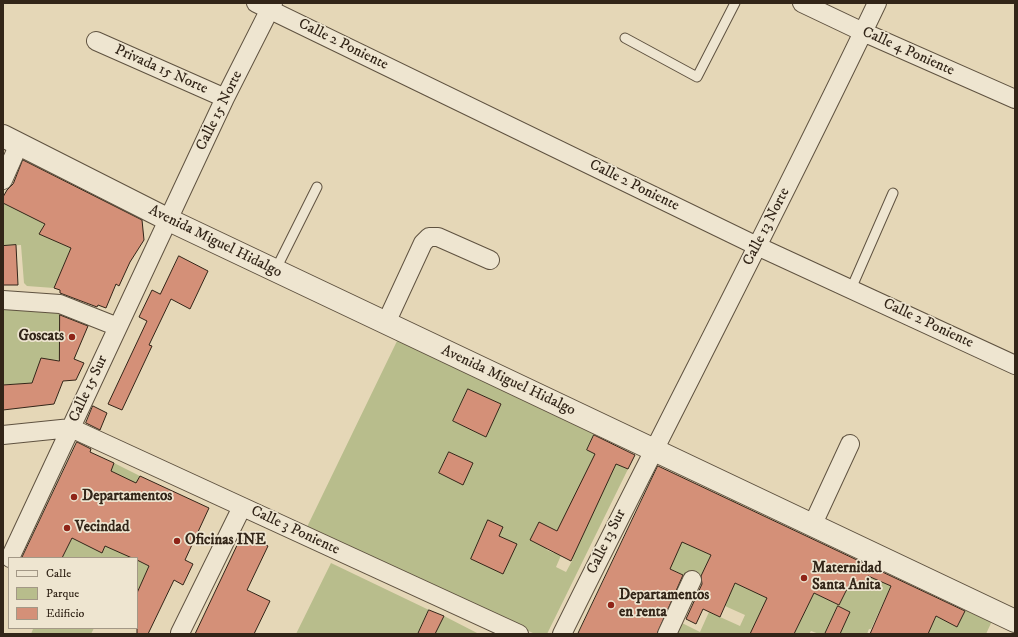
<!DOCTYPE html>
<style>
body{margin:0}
#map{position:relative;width:1018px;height:637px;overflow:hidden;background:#e5d7b7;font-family:"IM FELL DW Pica",serif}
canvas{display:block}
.frame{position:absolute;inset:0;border:4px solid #322518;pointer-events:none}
.legend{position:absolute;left:8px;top:557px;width:130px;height:72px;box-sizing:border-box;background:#eee5d0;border:1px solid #a39886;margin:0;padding:5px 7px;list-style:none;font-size:12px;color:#322518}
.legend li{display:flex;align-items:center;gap:8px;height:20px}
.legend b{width:20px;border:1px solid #a39886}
</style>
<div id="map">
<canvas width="1018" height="637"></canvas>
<div class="frame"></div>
<ul class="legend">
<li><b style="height:5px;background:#eee5d0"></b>Calle</li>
<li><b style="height:11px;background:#b8bd8c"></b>Parque</li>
<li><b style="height:11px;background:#d49078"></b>Edificio</li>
</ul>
</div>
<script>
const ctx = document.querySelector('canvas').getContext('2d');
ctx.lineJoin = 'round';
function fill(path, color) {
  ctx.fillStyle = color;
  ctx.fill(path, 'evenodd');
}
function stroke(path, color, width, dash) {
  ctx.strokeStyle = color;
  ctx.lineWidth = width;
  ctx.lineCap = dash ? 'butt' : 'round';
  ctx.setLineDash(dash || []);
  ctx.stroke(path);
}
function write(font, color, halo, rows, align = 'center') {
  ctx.font = font + ' "IM FELL DW Pica",serif';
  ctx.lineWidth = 3.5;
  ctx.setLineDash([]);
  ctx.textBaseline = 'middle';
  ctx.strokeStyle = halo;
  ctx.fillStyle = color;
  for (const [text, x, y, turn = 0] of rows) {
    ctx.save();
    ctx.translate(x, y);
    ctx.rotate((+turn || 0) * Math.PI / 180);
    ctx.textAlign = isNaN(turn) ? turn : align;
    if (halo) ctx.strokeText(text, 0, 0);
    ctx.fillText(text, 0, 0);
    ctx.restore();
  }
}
const green = new Path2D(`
 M3,203L45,223L40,234L71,248L54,288L27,286L24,283L21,245L3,246Z
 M3,306L46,307L60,314L59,349L77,352L75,359L52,360L41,358L37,370L35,383L3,385Z
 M398,339L595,432L587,450L628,469L547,634H535L307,527ZM468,389L501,404L486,437L453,421ZM449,452L473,463L463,484L439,473ZM539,522L570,537L554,553L547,550L543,540L532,535ZM562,553L573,559L566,572L556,567Z
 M114,463L140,476L134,487L109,475Z
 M732,498L737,500L718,540L696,548L711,555L699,582L651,560L658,544L677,553L682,542L725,513Z
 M72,538L102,553L108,540L132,558H62Z
 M137,560L149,566L137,593Z
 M331,563L429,610L418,634H296Z
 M868,576L891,586L871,629H869L867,634H840L850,612L838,606L825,634H819L811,631L809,634H794L814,593L839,605L850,583L863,589Z
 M735,583L775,601L757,634H672L678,621L700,632L709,612L740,626L745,615L725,606Z
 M966,608L992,621L986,634H928L936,616L957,627Z
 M444,616L479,634H435Z
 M32,628H94L91,634H31L33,629Z`);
const building = new Path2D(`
 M23,160L142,220L144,240L130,262L119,286L116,284L106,308L98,305L97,307L60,293V290L54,288L71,248L39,234L45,224L3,203V197L7,190L13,184Z
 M16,245L18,285H3V246Z
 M179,256L208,271L190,309L171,299L149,345L152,346L122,410L108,404L147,321L139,317L152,290L160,294Z
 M60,315L88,326L74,359L84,363L76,380L63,381L54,404L3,410V385L32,383L41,358L59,361Z
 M468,389L501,404L486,437L453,421Z
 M93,406L107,413L100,430L86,423Z
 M594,435L635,455L628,469L616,464L571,561L530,540L539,522L557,531L595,454L587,450Z
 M77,442L91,449L90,452L114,463L111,471L136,483L140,476L209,508L185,560L193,564L183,585L174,580L148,634H137V593L149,566L137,560V558H132L105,546L102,553L72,538L62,558H22Z
 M449,452L473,463L463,485L439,473Z
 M658,466L965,611L957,627L936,616L928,634H870L891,586L868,576L863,589L850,583L839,605L814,593L794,634H750L767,598L735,583L720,617L703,609L696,624L686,619L702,584L701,576L711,555L682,542L670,569L683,575L657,634H578Z
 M488,520L503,527L499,536L517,544L503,574L471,559Z
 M250,537L268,546L247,590L270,601L254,634H195L240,539L247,543Z
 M838,606L850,612L840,634H825Z
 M429,610L444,616L435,634H418Z`);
const service = new Path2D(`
 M625,38L697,77L735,3
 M275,271L317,187
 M851,289L893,193`);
const minor = new Path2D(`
 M256,3L757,246L1015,365
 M802,3L863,32L1015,99
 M96,41L225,98
 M3,180L19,144
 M3,300L60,304L118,327
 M386,323L423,243L429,237H438L490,260
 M3,435L71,428L519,634
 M812,526L850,444
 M10,558L225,98L273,3
 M180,633L242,507
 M562,634C666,423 776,215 877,3
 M667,634L692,580`);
const tertiary = new Path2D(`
 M3,136L169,220L1015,621`);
const markers = [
 [72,337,4,"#8f2418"],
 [74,497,4,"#8f2418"],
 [67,528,4,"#8f2418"],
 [177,541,4,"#8f2418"],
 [804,578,4,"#8f2418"],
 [611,605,4,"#8f2418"]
];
const streetNames = [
 ["Calle 2 Poniente",343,45,26],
 ["Calle 4 Poniente",908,52,24],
 ["Privada 15 Norte",161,70,24],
 ["Calle 15 Norte",220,111,-64],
 ["Calle 2 Poniente",634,186,26],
 ["Calle 13 Norte",767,227,-63],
 ["Avenida Miguel Hidalgo",215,242,26],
 ["Calle 2 Poniente",928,324,25],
 ["Avenida Miguel Hidalgo",508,381,25],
 ["Calle 15 Sur",89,389,-65],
 ["Calle 3 Poniente",295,531,25],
 ["Calle 13 Sur",607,542,-64]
];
const poiNames = [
 ["Goscats",64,337,"right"],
 ["Departamentos",82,497],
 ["Vecindad",75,528],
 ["Oficinas INE",185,541],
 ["Maternidad",812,569],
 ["Santa Anita",812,586],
 ["Departamentos",619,596],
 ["en renta",619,613]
];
fill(green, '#b8bd8c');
fill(building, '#d49078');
stroke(building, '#322518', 1);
stroke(service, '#5f5240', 11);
stroke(minor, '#5f5240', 20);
stroke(tertiary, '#5f5240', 24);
stroke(service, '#eee5d0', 9);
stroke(minor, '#eee5d0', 18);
stroke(tertiary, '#eee5d0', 22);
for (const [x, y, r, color] of markers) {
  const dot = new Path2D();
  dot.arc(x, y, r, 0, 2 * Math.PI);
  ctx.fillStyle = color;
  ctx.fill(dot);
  stroke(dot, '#eee5d0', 1.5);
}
write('15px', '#322518', '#eee5d0', streetNames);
write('bold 15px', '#322518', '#eee5d0', poiNames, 'left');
</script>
